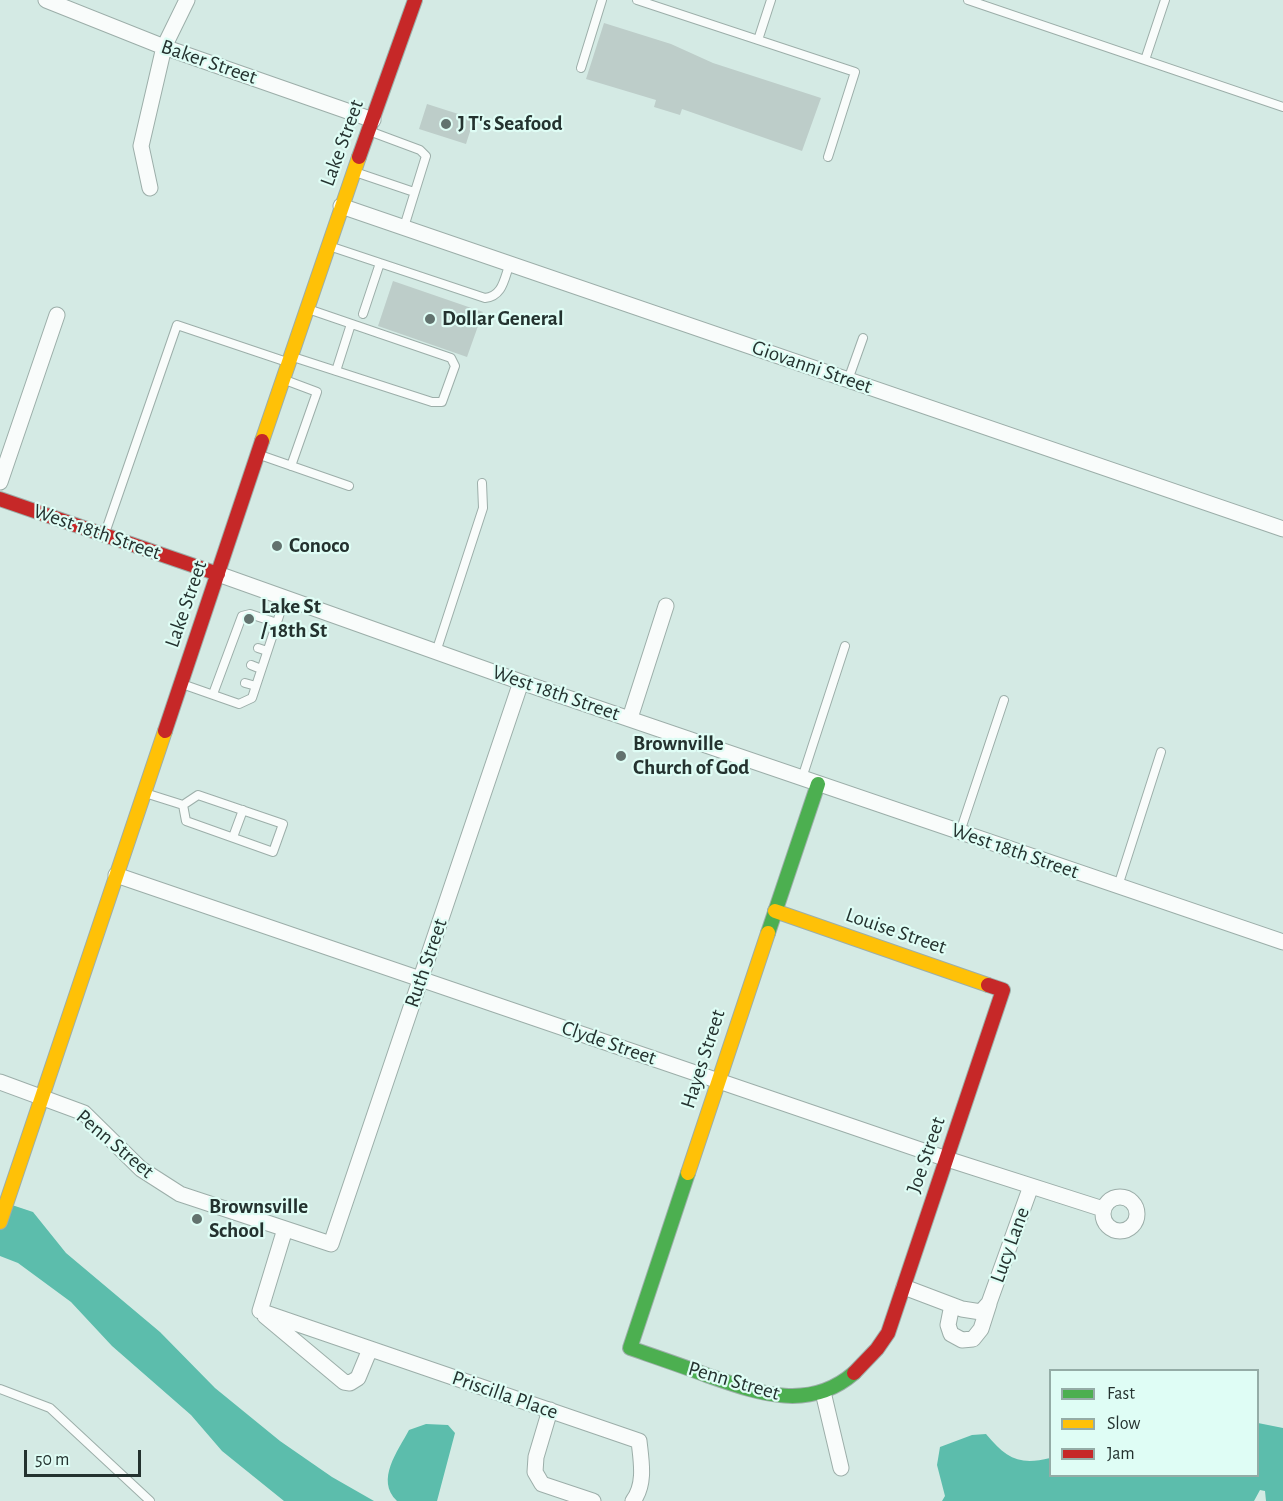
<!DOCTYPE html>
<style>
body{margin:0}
#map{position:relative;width:1283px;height:1501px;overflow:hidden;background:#d4eae4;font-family:"Alegreya Sans",sans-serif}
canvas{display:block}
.legend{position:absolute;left:1049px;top:1369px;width:210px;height:108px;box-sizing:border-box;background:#dffdf5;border:2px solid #94aca6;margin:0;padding:8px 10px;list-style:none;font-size:18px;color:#24322f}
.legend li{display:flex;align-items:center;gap:12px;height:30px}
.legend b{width:30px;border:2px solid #94aca6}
.scale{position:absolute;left:24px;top:1450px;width:117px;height:27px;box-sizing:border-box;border:3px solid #24322f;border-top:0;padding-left:8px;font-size:18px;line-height:21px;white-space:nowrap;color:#24322f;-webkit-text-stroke:4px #dffdf5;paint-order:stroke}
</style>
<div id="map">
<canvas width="1283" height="1501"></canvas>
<ul class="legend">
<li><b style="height:8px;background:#4caf50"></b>Fast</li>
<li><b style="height:8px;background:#ffc107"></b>Slow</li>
<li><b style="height:8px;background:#c62828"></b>Jam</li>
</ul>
<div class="scale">50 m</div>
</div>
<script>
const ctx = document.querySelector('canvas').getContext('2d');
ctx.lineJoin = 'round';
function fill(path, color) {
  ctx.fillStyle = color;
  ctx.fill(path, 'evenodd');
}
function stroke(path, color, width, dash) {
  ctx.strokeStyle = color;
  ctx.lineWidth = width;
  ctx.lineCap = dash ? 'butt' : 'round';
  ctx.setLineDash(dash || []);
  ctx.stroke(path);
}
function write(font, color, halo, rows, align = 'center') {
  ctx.font = font + ' "Alegreya Sans",sans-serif';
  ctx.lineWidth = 4.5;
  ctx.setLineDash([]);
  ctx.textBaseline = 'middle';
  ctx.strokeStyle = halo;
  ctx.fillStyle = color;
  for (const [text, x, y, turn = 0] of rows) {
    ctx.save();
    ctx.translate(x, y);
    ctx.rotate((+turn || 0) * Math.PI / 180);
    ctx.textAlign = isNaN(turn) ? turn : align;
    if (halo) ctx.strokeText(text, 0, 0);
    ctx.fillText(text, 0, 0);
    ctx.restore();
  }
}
const water = new Path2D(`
 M0,1201L33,1212L66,1253L160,1332L215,1388L280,1441L332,1477L374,1501H284L222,1451L191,1415L112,1346L71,1302L18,1263L0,1256Z
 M1258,1423L1283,1428V1501H1266L1265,1491L1260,1490L1254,1501H942L945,1496L937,1465L940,1447L972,1435L986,1434C1006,1458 1019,1466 1050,1458V1476H1258Z
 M426,1424L448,1425L455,1433L437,1501H397C375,1480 398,1451 409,1430Z`);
const building = new Path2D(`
 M604,23L671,44L713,63L821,98L802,151L682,109L680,115L654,107L656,100L586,79Z
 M427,104L474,119L466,144L419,129Z
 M393,281L483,312L467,357L378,326Z`);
const lane = new Path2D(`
 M637,0L855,72L828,157
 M968,0L1283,107
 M758,40L771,0
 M1145,60L1165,0
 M581,68L602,0
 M369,131L420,150L426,156L404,227
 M355,172L414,192
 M329,246L485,298C503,296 504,279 510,263
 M363,314L380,263
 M293,357L432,402H442L455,366L451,358L308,309
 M336,371L351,324
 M285,380L317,392L291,466
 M848,380L863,338
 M260,455L349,486
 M105,533L177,325L287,362
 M258,648L267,651
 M436,652L483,508L482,483
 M251,665L261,669
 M245,683L256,686
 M182,684L239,704L252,698L285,598
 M213,694L242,616L250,614L277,623
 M802,778L845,646
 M145,793L183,805
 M198,795L283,824L273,852L186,821L183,805Z
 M960,832L1004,700
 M233,837L243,810
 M1118,886L1161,752
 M0,1389L50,1408L150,1501`);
const street = new Path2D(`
 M46,0L164,47L373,120
 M150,188L141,146L164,47L187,0
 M341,206L1283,529
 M0,482L57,315
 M218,574L521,682L1283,942
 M630,718L666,606
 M116,875L947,1159L1103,1209
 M0,1082L84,1113L141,1169L180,1194L331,1244L521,682
 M1103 1214a17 17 0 1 1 34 0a17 17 0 1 1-34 0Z
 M285,1229L260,1311L639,1441C641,1460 646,1484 633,1501
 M904,1287L962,1309L981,1312L989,1303L1031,1186
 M952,1305L948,1325L951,1334L962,1340L973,1339L981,1329L989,1304
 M265,1316L344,1382L350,1383L358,1378L370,1349
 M823,1392L841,1468
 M550,1410L536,1457L535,1472L542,1484L593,1501`);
const fast = new Path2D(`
 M768,933L818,784
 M688,1173L630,1348C656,1357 683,1366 709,1376C758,1393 809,1412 854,1373`);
const slow = new Path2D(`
 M262,441L359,157
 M775,911L988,985
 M688,1173L768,933
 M0,1222L165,731`);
const jam = new Path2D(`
 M359,157L415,0
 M0,499L218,574
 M165,731L262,441
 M854,1373L877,1349L888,1333L1003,990L988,985`);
const markers = [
 [446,124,6,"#62726e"],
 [430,319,6,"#62726e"],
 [277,546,6,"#62726e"],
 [249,619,6,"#62726e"],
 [621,756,6,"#62726e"],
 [197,1219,6,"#62726e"]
];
const streetNames = [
 ["Baker Street",209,62,19],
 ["Lake Street",342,143,-70],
 ["Giovanni Street",812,367,19],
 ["West 18th Street",97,532,19],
 ["Lake Street",186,604,-71],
 ["West 18th Street",556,693,19],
 ["West 18th Street",1015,851,19],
 ["Louise Street",896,931,19],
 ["Ruth Street",426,963,-71],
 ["Clyde Street",609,1043,19],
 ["Hayes Street",703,1059,-72],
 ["Penn Street",115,1144,40],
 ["Joe Street",926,1155,-71],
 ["Lucy Lane",1010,1245,-70],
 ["Penn Street",734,1381,16],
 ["Priscilla Place",505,1395,19]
];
const poiNames = [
 ["J T's Seafood",458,124],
 ["Dollar General",442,319],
 ["Conoco",289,546],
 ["Lake St",261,607],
 ["/ 18th St",261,631],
 ["Brownville",633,744],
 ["Church of God",633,768],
 ["Brownsville",209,1207],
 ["School",209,1231]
];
fill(water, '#5cbdac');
fill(building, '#bdcdc9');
stroke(lane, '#9caea9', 10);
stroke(street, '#9caea9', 17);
stroke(fast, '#9caea9', 16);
stroke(slow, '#9caea9', 16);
stroke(jam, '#9caea9', 16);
stroke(lane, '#f9fcfb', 8);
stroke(street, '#f9fcfb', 15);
stroke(fast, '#4caf50', 14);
stroke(slow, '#ffc107', 14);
stroke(jam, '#c62828', 14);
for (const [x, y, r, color] of markers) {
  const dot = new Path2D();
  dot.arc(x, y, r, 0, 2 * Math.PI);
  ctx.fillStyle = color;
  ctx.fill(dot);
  stroke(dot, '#dffdf5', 2);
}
write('21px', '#24322f', '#dffdf5', streetNames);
write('bold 21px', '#24322f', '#dffdf5', poiNames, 'left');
</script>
